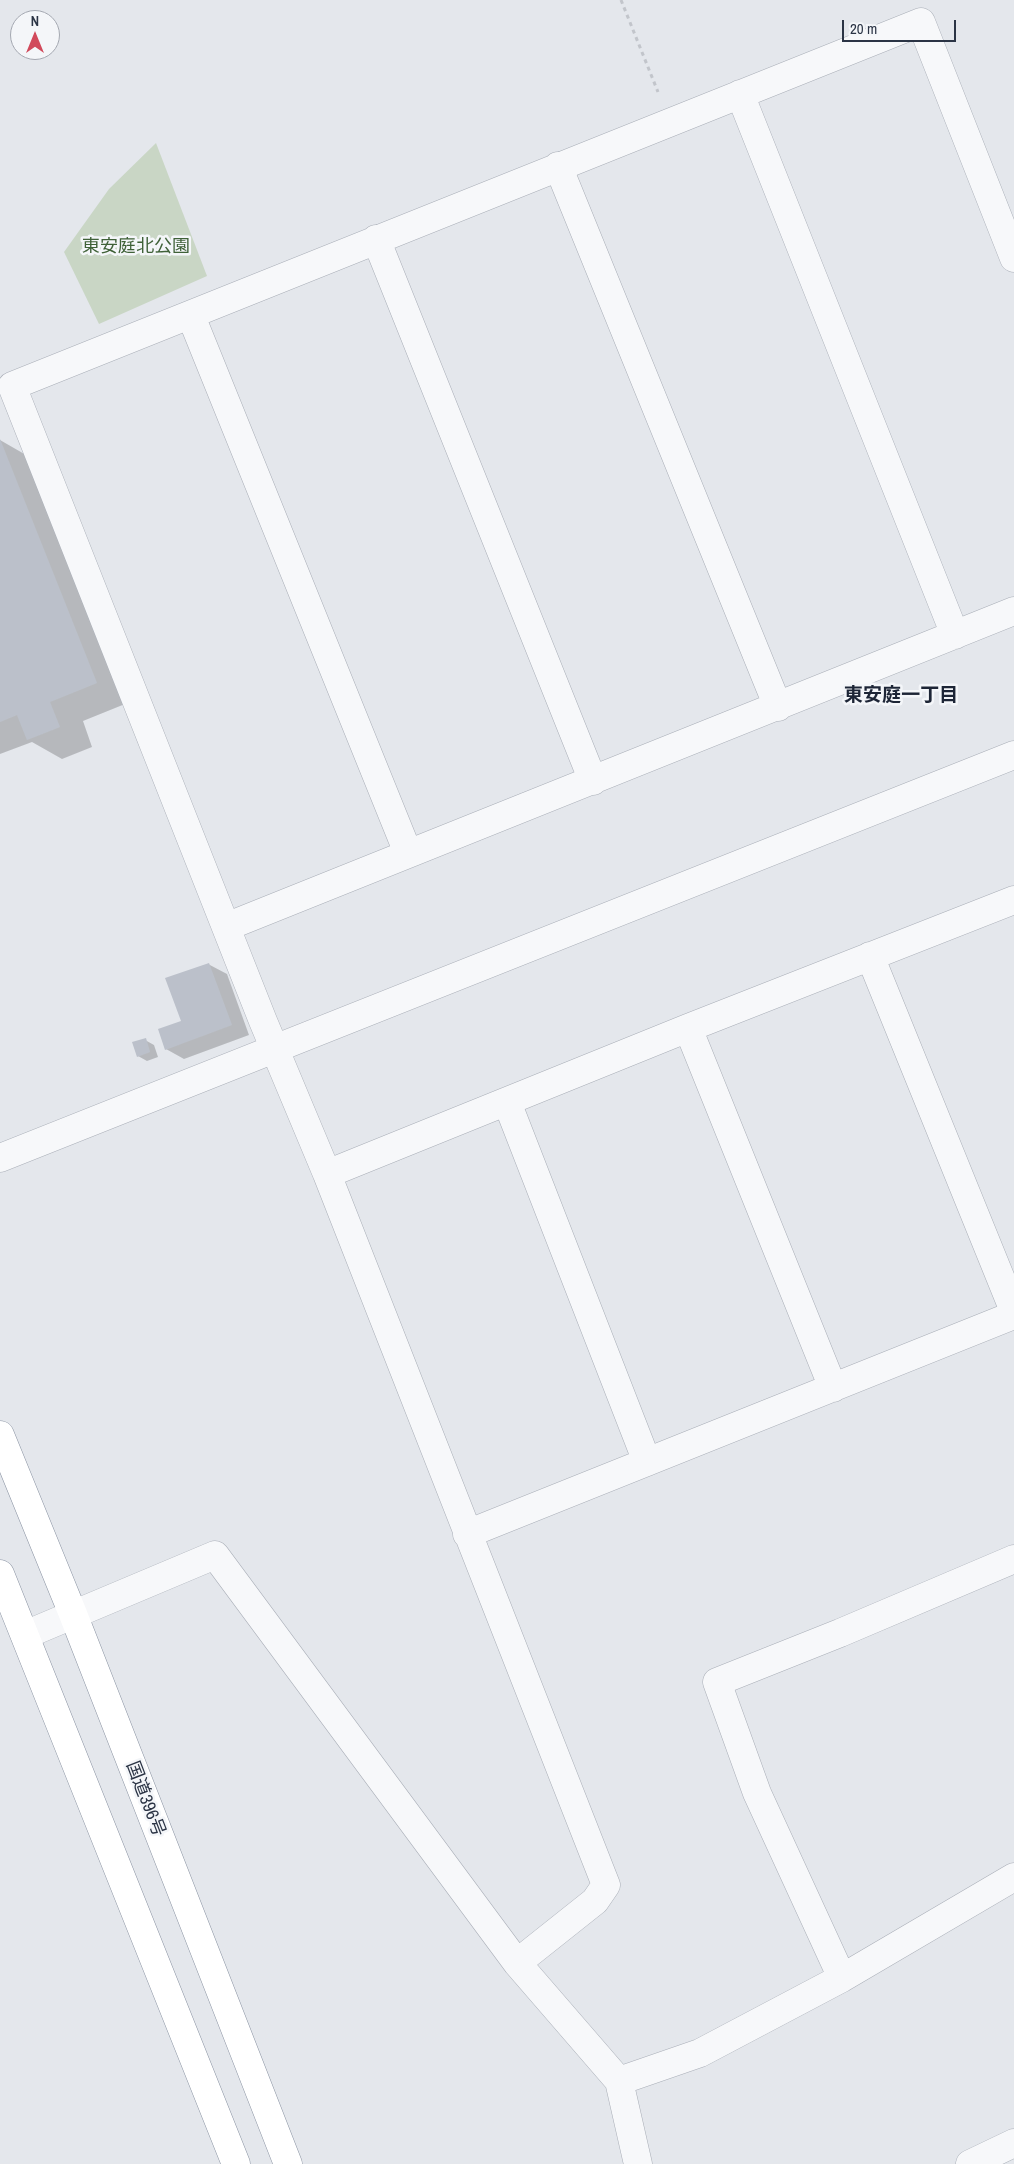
<!DOCTYPE html>
<meta charset="utf-8">
<style>
body{margin:0}
#map{position:relative;width:1014px;height:2164px;overflow:hidden;background:#e4e7ec;font-family:"Archivo Narrow",sans-serif}
canvas{display:block}
.north{position:absolute;left:10px;top:10px;width:50px;height:50px;box-sizing:border-box;background:#f4f6f9;border:1px solid #a4a8b1;border-radius:50%;rotate:0deg;font-size:14px;font-weight:700;line-height:20px;text-align:center;color:#2b3445}
.north::after{content:'';display:block;margin:auto;width:18px;height:22px;background:#d1495b;clip-path:polygon(50% 0,100% 100%,50% 72%,0 100%)}
.scale{position:absolute;left:842px;top:20px;width:114px;height:22px;box-sizing:border-box;border:2px solid #2b3445;border-top:0;padding-left:6px;font-size:15px;line-height:18px;white-space:nowrap;color:#2b3445;-webkit-text-stroke:4px #f4f6f9;paint-order:stroke}
</style>
<div id="map">
<canvas width="1014" height="2164"></canvas>
<div class="north">N</div>
<div class="scale">20 m</div>
</div>
<script>
const ctx = document.querySelector('canvas').getContext('2d');
ctx.lineJoin = 'round';
function fill(path, color) {
  ctx.fillStyle = color;
  ctx.fill(path, 'evenodd');
}
function stroke(path, color, width, dash) {
  ctx.strokeStyle = color;
  ctx.lineWidth = width;
  ctx.lineCap = dash ? 'butt' : 'round';
  ctx.setLineDash(dash || []);
  ctx.stroke(path);
}
function write(font, color, halo, rows, align = 'center') {
  ctx.font = font + ' "Archivo Narrow","Noto Sans JP",sans-serif';
  ctx.lineWidth = 5;
  ctx.setLineDash([]);
  ctx.textBaseline = 'middle';
  ctx.strokeStyle = halo;
  ctx.fillStyle = color;
  for (const [text, x, y, turn = 0] of rows) {
    ctx.save();
    ctx.translate(x, y);
    ctx.rotate((+turn || 0) * Math.PI / 180);
    ctx.textAlign = isNaN(turn) ? turn : align;
    if (halo) ctx.strokeText(text, 0, 0);
    ctx.fillText(text, 0, 0);
    ctx.restore();
  }
}
const green = new Path2D(`
 M156,143L207,276L99,324L64,252L109,189Z`);
const shadow = new Path2D(`
 M0,440L33,459L130,702L83,721L92,747L62,759L32,742L0,754Z
 M208,964L227,974L249,1035L184,1059L166,1049L182,1021Z
 M145,1040L154,1045L158,1057L147,1061L138,1056Z`);
const building = new Path2D(`
 M0,439L97,683L50,702L60,727L27,740L17,715L0,722Z
 M209,963L232,1025L165,1050L158,1029L181,1021L165,978Z
 M146,1038L150,1052L137,1057L132,1042Z`);
const path = new Path2D(`
 M621,0L658,92`);
const street = new Path2D(`
 M740,94L955,635
 M558,166L778,707
 M376,239L593,781
 M191,316L408,853
 M226,927L1014,611
 M870,956L1014,1311
 M688,1028L833,1388
 M507,1102L647,1462
 M0,1158L1014,755
 M327,1174L688,1028L1014,900
 M467,1534L1014,1315
 M25,1635L215,1555L517,1963L619,2081L638,2164
 M517,1963L595,1901L606,1885L327,1174L263,1021L12,386L921,22L1014,258
 M842,1978L757,1793L717,1682L840,1633L1014,1559
 M619,2081L700,2053L842,1978L1014,1877
 M970,2164L1014,2143`);
const highway = new Path2D(`
 M0,1435L73,1614L288,2164
 M0,1574L236,2164`);
const parkNames = [
 ["東安庭北公園",136,247]
];
const streetNames = [
 ["国道396号",145,1799,69]
];
const neighbourhoodNames = [
 ["東安庭一丁目",901,696]
];
fill(green, '#c9d6c5');
fill(shadow, '#0003');
fill(building, '#bbc0ca');
stroke(street, '#a9aeb7', 29);
stroke(highway, '#8b94a3', 29);
stroke(path, '#c2c5cb', 3, [4, 4]);
stroke(street, '#f7f8fa', 28);
stroke(highway, '#fff', 28);
write('18px', '#3f6138', '#f4f6f9', parkNames);
write('18px', '#2b3445', '#f4f6f9', streetNames);
write('bold 19px', '#1d2536', '#f4f6f9', neighbourhoodNames);
</script>
